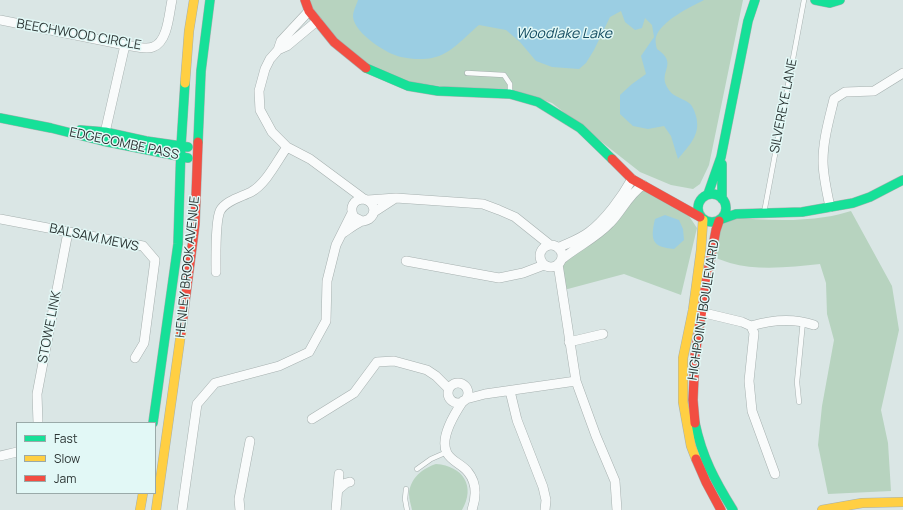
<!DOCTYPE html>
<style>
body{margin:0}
#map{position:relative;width:903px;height:510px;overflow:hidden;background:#dae6e5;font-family:Manrope,sans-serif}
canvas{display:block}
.legend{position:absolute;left:16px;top:422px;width:140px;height:72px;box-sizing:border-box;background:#e2f8f6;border:1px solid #9aaaa9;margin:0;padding:5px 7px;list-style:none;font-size:12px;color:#2d3635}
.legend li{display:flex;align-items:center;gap:8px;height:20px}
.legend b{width:20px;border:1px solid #9aaaa9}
</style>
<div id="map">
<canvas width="903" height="510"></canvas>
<ul class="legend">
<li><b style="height:5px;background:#16e098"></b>Fast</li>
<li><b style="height:5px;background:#ffcf43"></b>Slow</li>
<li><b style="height:5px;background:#f24e42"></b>Jam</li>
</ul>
</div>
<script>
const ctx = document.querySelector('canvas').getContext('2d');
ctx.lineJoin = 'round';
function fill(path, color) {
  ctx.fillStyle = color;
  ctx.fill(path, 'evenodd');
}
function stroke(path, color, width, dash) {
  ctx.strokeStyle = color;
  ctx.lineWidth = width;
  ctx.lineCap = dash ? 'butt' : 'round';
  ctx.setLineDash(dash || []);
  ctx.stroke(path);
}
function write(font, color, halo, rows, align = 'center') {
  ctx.font = font + ' Manrope,sans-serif';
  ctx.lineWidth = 3;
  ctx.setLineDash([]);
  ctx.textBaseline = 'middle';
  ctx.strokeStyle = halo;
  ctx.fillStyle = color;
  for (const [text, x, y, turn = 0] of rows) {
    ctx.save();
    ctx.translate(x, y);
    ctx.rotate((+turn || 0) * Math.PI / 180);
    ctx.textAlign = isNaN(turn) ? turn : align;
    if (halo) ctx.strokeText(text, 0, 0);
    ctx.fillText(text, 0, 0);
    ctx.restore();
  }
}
const green = new Path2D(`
 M308,0H743L709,165L700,184L693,189L671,185L640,172L552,103L511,89L447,87L404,81L368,66L328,33Z
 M639,188L687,213L697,228L681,295L624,274L564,290L561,272L563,262Z
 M851,211L892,286L899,330L881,410L888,443L891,491L828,494L818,445L822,406L834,340L827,314L826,283L820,264C792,267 758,271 730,263C723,261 717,258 710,256L716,226L729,217C761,220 793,222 825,217C834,216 843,213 851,211Z
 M436,464C463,466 476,486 462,510H412C411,505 409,499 409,494C410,478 423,468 436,464Z`);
const water = new Path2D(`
 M358,0H704C690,7 661,21 656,37C655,40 656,46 657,49C679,64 658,71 667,87C672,97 681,97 689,103C692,105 694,110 695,113C696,116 697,119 697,122C699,137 686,149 678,159L671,136L664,126L648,129L633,126L620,114V95L632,84L646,74L641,56L654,37L652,25L645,18L642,28L635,30L625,22L621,11L610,17L594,50L586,63L579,69L552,67L536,61L520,42L506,30L479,25C464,37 452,54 432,58C423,60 410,59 401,57C387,54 355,34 353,17C353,11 356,6 358,0Z
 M665,215L679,220L683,229L684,240L674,249C652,247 650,240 655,219Z`);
const lane = new Path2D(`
 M467,73L504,75L510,84V93
 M764,213L804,0
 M799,402L797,382L803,321
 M417,469L431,459L447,452
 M406,489L405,499L407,510`);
const street = new Path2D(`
 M309,11L281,41L278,50L270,59L265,69L259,91L260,110L272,132L287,147L310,159L364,199
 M0,20L125,45C134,46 145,50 153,47C168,42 169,13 172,0
 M278,50L287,46L317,21
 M104,137L125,45
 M368,200L396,198L483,204L499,210L515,217L550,245
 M830,207C827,192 823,176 823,161C823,140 829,120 834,99L845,92L874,91L903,73
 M374,212L394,199
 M0,219L143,246L155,260L144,343L135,358
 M343,233C349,229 354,225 360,222C363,221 366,221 369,219C378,212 373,201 364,199C353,199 349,208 354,217L362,221
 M540 256a11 11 0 1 1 22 0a11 11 0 1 1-22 0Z
 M558,248C568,243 580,239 589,232C605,220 622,197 632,179
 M562,259C578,246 596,238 610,223C622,211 628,195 643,185
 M406,261L499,278L523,273L544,265
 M558,264L576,381L596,436L615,481L617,510
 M216,272C216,258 215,222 220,211C225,201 241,197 251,192C266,184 277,161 287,147
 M696,311L742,322L751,326L754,333L749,381L752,411L775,474
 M751,326C771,320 794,318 814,325
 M569,342L603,334
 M448 393a10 10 0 1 1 20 0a10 10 0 1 1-20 0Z
 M510,391L517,420L543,487L546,500L545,510
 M466,399L485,394L576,381
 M463,401C455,413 439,438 447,453C452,462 462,464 468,472C477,483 476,498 472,510
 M312,419L354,393L377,362L394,361L427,370L436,376L448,388
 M38,423L37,394L68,232
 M0,456L17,452
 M339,489L346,483L350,482
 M182,510L197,404L215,383L279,366L309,352L326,321L327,281L336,245L352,213
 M240,510L239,499L250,441
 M336,510L339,474`);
const fast = new Path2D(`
 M815,0L830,3L840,0
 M366,68L408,86L438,91L510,94L538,102L580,128L612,159
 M0,118L51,128L103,141L188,158
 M80,130L105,132L146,141L188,147
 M198,142L201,71L210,0
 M722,164V199
 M698 208a14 14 0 1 1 28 0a14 14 0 1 1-28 0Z
 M708,194L721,157L748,21L755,0
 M722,219L736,214L802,212L853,203L870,197L903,180
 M153,423L178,244L181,146L185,83
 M695,423C702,457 715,481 733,510`);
const slow = new Path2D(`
 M185,83L189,31L194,0
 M696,459L691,446L683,402V358L693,310L701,250L703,220
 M140,510L143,493
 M156,510L181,333
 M822,510L862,503L903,502`);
const jam = new Path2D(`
 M305,0L309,11L334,42L366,68
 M612,159L632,179L700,217
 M181,333L195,224L198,142
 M695,423L693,400L695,355L707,277L716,230L719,221
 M696,459L706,482L721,510`);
const streetNames = [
 ["BEECHWOOD CIRCLE",79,35,10],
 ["SILVEREYE LANE",784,106,-79],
 ["EDGECOMBE PASS",124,144,12],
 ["BALSAM MEWS",94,238,12],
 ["HENLEY BROOK AVENUE",188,267,-84],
 ["HIGHPOINT BOULEVARD",704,310,-81],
 ["STOWE LINK",50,327,-79]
];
const waterNames = [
 ["Woodlake Lake",564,34]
];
fill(green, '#b7d3bf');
fill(water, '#9bcee3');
stroke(lane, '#a6b0af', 5.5);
stroke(street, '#a6b0af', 10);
stroke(fast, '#a6b0af', 10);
stroke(slow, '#a6b0af', 10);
stroke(jam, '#a6b0af', 10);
stroke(lane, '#f9fbfb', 4.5);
stroke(street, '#f9fbfb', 9);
stroke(fast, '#16e098', 9);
stroke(slow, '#ffcf43', 9);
stroke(jam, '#f24e42', 9);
write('13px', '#2d3635', '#e2f8f6', streetNames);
write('italic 14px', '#134b60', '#e2f8f6', waterNames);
</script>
